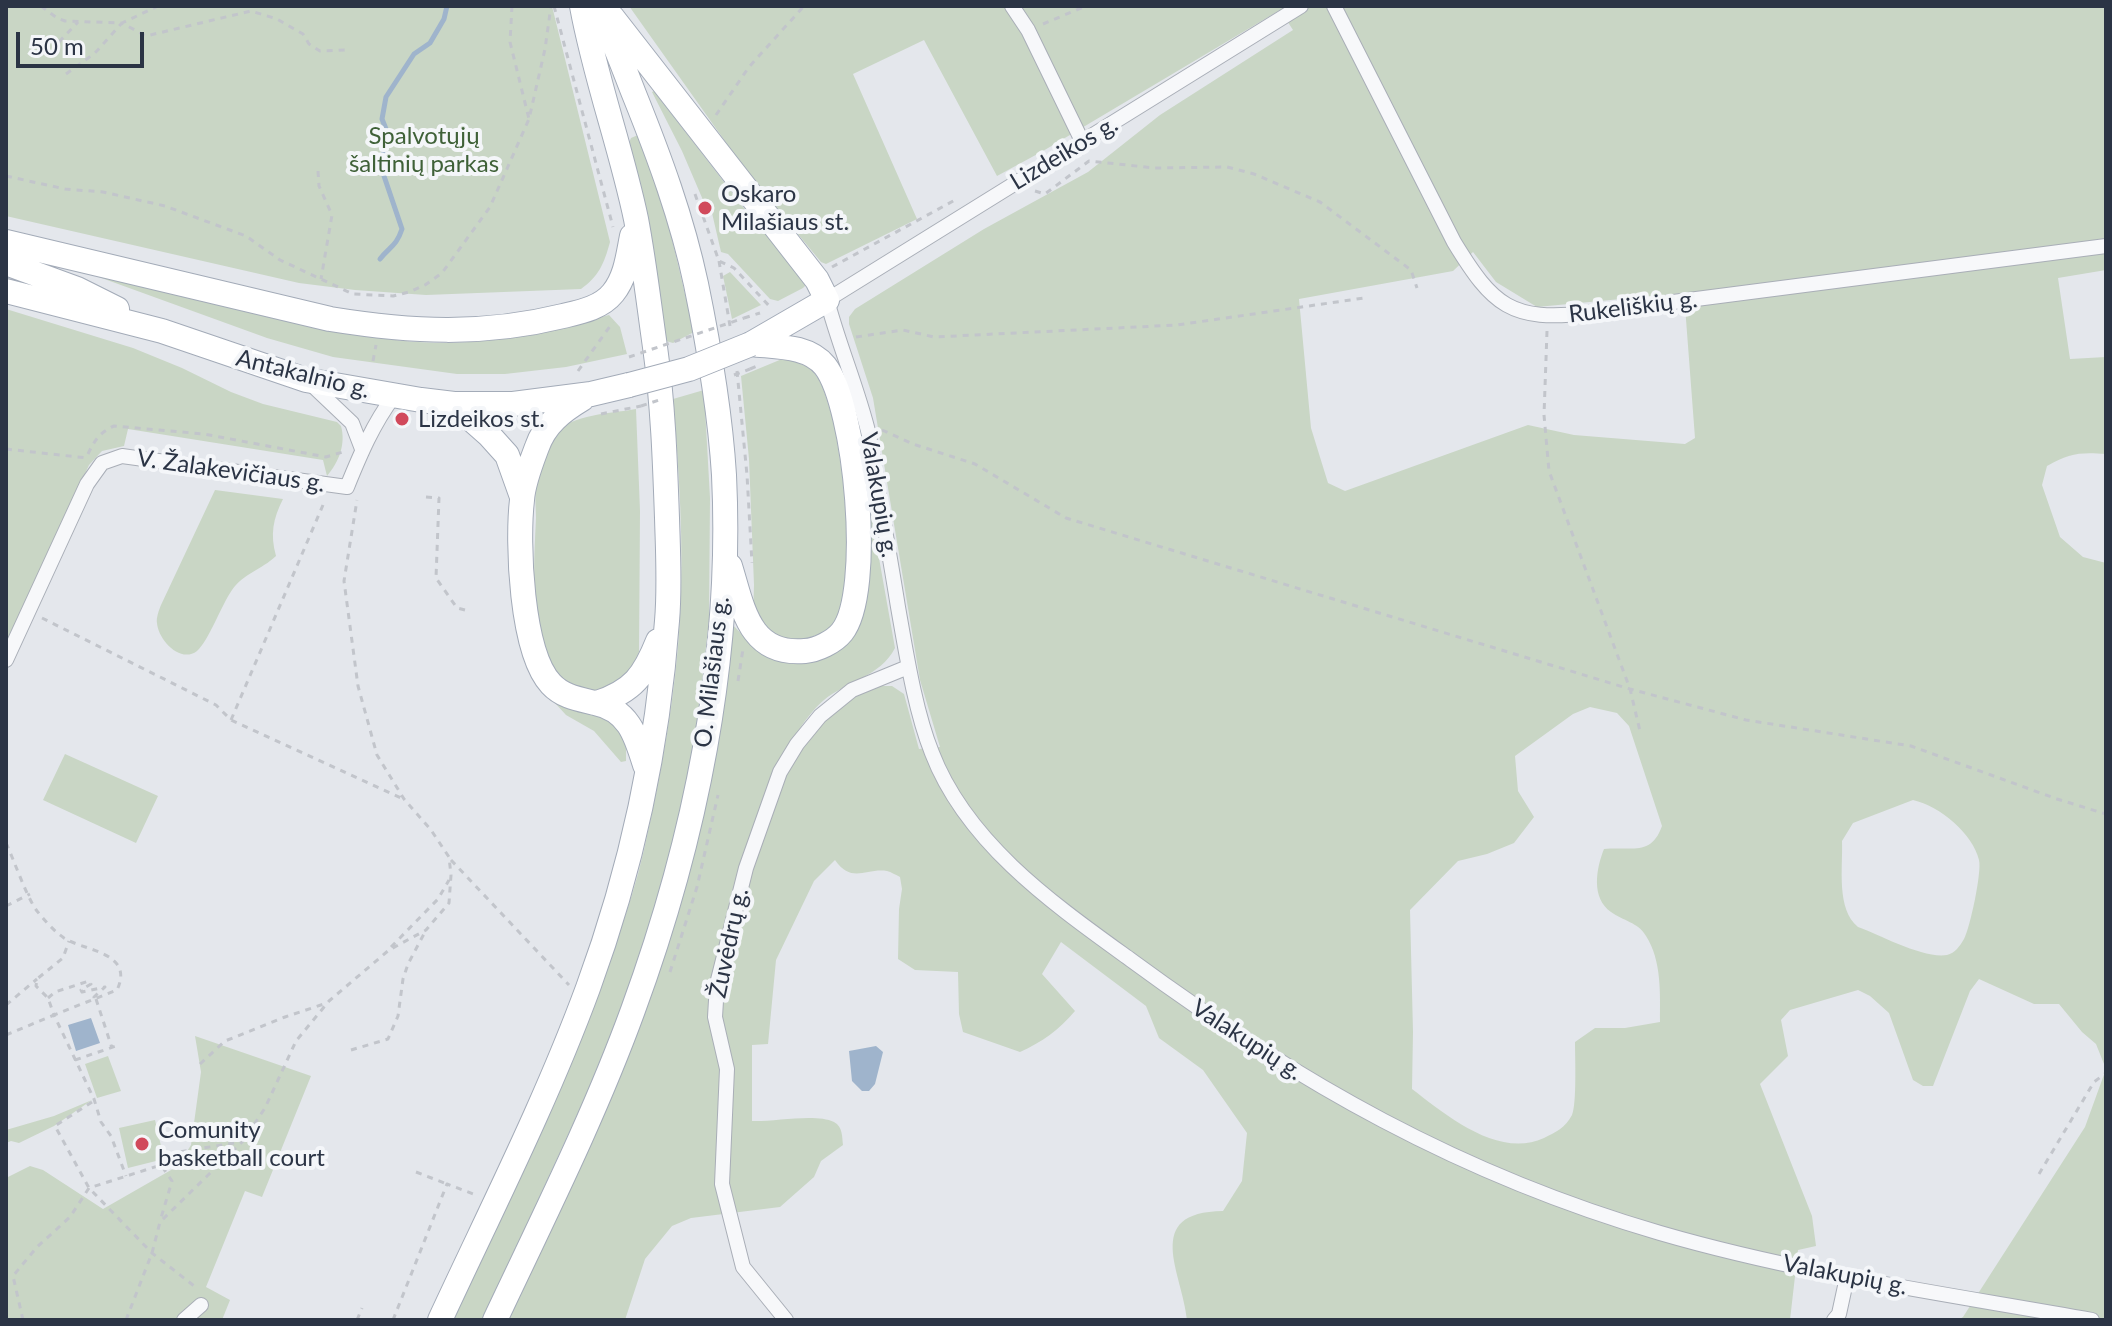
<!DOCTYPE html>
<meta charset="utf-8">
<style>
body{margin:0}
#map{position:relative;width:2112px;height:1326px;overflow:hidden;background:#e4e7ec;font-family:Lato,sans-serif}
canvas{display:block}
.frame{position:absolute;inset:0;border:8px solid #2b3445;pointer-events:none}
.scale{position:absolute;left:16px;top:32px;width:128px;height:36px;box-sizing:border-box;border:4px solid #2b3445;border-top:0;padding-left:10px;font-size:24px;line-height:28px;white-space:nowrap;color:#2b3445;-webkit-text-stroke:6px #f4f6f9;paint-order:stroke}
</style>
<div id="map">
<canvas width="2112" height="1326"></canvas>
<div class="frame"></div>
<div class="scale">50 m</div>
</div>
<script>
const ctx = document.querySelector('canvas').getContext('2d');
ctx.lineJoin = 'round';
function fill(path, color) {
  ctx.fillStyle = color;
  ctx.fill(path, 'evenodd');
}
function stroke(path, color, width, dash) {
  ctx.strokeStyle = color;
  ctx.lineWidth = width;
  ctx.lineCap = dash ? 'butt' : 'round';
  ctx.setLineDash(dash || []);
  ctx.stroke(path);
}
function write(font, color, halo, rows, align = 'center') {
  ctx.font = font + ' Lato,sans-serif';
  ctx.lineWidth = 8;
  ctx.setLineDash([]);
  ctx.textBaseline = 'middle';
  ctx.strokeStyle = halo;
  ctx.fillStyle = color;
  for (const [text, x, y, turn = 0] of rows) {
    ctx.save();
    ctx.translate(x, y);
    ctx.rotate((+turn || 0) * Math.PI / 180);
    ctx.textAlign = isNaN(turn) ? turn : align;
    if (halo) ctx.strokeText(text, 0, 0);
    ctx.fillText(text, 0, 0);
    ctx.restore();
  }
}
const green = new Path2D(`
 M6,6H552L610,242C604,264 599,276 581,289L426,295L355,290L299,283L6,216Z
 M629,6H2106V270L2058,278L2070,359L2106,357V454C2081,452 2069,453 2047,466L2042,485L2060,537L2083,557L2106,563V1320H1958L1963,1317L2085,1127L2106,1069L2096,1044L2082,1032L2059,1004H2034L1979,979L1970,991L1933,1086H1923L1913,1080L1889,1013L1870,996L1858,990L1790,1010L1781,1020L1788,1056L1760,1084L1812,1216L1816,1246L1798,1250L1790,1320H1187C1183,1274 1141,1212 1223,1211L1242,1181L1247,1133L1203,1070L1159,1038L1146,1006L1061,942L1042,974L1075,1011C1059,1030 1042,1042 1020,1052L963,1032L959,1014L958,972L915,970L898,959L899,909L902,889L900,877C896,875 891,872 887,871C865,868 852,884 835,860L814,881L776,960L768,1044L752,1045V1121C773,1122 816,1113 834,1122C843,1127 842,1137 843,1145L821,1161L814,1177L780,1207L691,1218L672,1226L645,1259L625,1320H505L619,1074L731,623L754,647L845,643C851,635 859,626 862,617C876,580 867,524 866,485L895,648C880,677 847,681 824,700C801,720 790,747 772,771L785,777L805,739L854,693L880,686H892L904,694L919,749L940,747L920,680L873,398L849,324V317L855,309L984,229L1088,172L1160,115L1293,30L1280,10L1043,151L997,176L924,40L853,74L917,219L826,264L821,262L749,175ZM1473,252L1496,282L1537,307L1684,293L1695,438L1685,444L1574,435L1528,425L1345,491L1328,483L1311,428L1299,299L1453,271ZM1590,707L1617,713L1629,726L1662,826C1651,857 1631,846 1604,849C1596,869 1591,898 1611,912C1623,921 1638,922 1646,936C1662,961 1660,994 1660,1022L1625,1028H1595L1575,1042C1575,1057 1577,1104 1572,1115C1565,1128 1556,1132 1544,1138C1498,1159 1446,1115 1412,1089L1413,1032L1410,910L1458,861L1487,854L1514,843L1534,817L1518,791L1515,756L1573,714ZM1913,800C1940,806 1973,834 1979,860C1982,872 1970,928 1964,939C1960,946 1955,953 1947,955C1924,959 1880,935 1858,927C1836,909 1843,868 1842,841L1853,823Z
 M654,91L744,208L811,280L803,288L778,301L770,299L728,254L721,252L712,213L706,207L682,151L652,92Z
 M638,135L667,218L694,332L673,343L666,341L643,197L629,143L631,138Z
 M74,268C133,282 192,296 251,311C316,327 380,343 448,343C503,342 557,329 609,315L620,327L627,354L566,367L505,374H457L333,357L267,338Z
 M730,272L761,305L732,319L723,276Z
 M6,309L133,348L182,368L231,392L263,404L337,422L341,426C346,444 339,462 327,476L323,460L128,429L124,446L102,451L89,465L6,646Z
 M782,359H790L805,366L808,363L822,385L834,422L843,480L850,559L838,621L825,632L799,641L774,635L753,618L754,585L749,459L741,376Z
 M704,390L710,498L709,620L698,718L687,787L653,923L612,1039L483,1320H453C499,1223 543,1126 583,1027C606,969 630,911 644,850C661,774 676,695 680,617C684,544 679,471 673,399Z
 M636,409L640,511L639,652L631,670L613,690C590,692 566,692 553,669C529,631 534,562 536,518C536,506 534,492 537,480C539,468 547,445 555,435C571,413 612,414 636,409Z
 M215,490L283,499C273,519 270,534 276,556C261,570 244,573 232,590C222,604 208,642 197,651C180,664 158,639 157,623C156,618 159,610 161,605Z
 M544,691L610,716L626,743V761L621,762L594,731L566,715Z
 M65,754L158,796L136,843L43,800Z
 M195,1036L311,1076L262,1197L245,1191L206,1287L230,1300L222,1320H6V1178L30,1166L43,1170L103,1209L178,1166L191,1145L201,1072Z
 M108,1056L121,1091L97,1098L85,1064Z
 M92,1100L54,1126L19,1143L11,1141L6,1143V1130L54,1116Z
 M155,1120L164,1159L128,1168L119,1128Z`);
const water = new Path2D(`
 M91,1018L100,1043L76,1051L68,1025Z
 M876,1046L883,1052L875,1084L869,1091H862L852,1081L849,1051Z`);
const stream = new Path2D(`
 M380,259C390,246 396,247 402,229L384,176L382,159L388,134L382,119L386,97L414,54L430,43L444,19L447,6`);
const path = new Path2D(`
 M41,6L57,18L65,21L122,23L158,6
 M512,6L510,42L529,119
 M554,6L613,227
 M1043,24L1086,6
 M59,42L78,22
 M66,74L95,53L122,23L146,36L251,11L277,19L303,34L309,44L320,51L346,50
 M716,115L749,67L804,6
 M318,171L319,186L332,215L321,279
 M6,176L65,189L103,192L165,206L246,236L280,260L353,294L393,296L409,292L425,285L442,273L490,207L529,119L545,49L551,6
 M1035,191L1045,194L1089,161L1155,168L1227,167L1254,174L1320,202L1411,270L1417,288
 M695,194L719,261L734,268L772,309
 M719,261L731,332
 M832,267L955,200
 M744,318L760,313
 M1547,331L1544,415L1549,471L1630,689L1640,731
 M856,337L903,330L934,337L1177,325L1364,298
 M373,361L376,345
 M750,369L757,366
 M578,371L613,322
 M737,371L747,475L752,563
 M601,414L641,406
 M882,430L913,444L975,464L1066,518L1630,689L1746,720L1911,746L2057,799L2106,814
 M6,449L87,458
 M88,454C94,441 100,432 114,426L204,434L326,457L346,451
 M426,497L439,498L436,578L457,608L465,610
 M42,618L216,705L231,720L403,799
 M738,681L743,649
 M231,720L323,505
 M6,843C14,860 27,898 37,911C45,921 54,931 64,938C84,951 135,952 117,990L54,1015L94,1099L101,1122L111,1136L126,1176
 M451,860L569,985
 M6,906L30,894
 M391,947L438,899L449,880
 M670,972L697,887L718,795
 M48,998L55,992L89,981L91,984L81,990L82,992L105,987L94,997V1000
 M96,999L112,1048
 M6,1005L37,979
 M6,1035L54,1015L48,998L36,986L37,979L63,958L69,941
 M351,1050L388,1039L398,1016L403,979L408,964L426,930
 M75,1060L119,1045
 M200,1064L225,1041L285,1017L327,1003
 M92,1102L55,1126L89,1188L152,1253L198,1289
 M161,1165L179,1152L240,1142
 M416,1172L447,1184
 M2039,1174L2094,1082L2106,1073
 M23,1320L13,1276L37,1247L70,1217L89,1188L161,1165L172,1181L161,1218
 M126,1320L152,1253L160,1222L243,1141L265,1108L296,1041L329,1001L389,950L426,930L449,903L451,875L449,857L431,830L404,799L377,755L358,686L344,581L357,500
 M357,1320L362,1308
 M393,1320L447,1184L476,1195`);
const minor = new Path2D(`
 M1012,6L1028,30L1082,141
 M1301,6L827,300C839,346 858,389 869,435C878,493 889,550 898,607C906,652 915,711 932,753C967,844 1055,905 1131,960C1297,1082 1461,1175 1660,1233C1801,1274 1947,1294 2092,1320
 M1334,6L1454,242C1493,306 1511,322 1588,313L2106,246
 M312,385L352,423L362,449
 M6,660L87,484L102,463L122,456L347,487C360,455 373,424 394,396
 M184,1320L201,1305
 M786,1320L743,1267L722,1184L727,1069L715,1017L717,984L746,868L780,772L797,744L820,716L852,690L908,667
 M1834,1320L1839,1314L1847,1277`);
const primary = new Path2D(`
 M612,17L817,280L827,300L751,344
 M6,242L330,319C411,332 482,336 563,316C580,312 601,308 613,293C626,277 628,256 632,236
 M6,263L77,289L117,309
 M6,291L162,331L306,380L421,400L454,404H513L591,394L629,385
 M582,399C562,411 545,424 537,447C531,463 523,483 522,500C517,542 521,652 551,684C563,697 579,699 595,703C629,710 636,736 645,765
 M454,404L489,435L507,455L522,497
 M730,566C743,608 749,656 805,651C817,650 834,642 842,632C874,592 856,406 825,366C808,345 776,347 751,344
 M597,703C633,691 644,676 658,641
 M440,1320C491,1210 546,1102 588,988C631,871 658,745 667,621C670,587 668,552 667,518C665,461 663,404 655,347C649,305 644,261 636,219C621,147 595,78 582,6
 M495,1320C543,1218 594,1117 633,1010C695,841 733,657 724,475C720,411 709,347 696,284C682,218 659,156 634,94C622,64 612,33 594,6`);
const pathBridge = new Path2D(`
 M629,357L744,318
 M734,375L750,369
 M641,406L659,400`);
const primaryBridge = new Path2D(`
 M629,385L689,369L751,344`);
const markers = [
 [705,208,8,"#d1495b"],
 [402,419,8,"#d1495b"],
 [142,1144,8,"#d1495b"]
];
const parkNames = [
 ["Spalvotųjų",424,136],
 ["šaltinių parkas",424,164]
];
const streetNames = [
 ["Lizdeikos g.",1064,153,-31],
 ["Rukeliškių g.",1633,307,-7],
 ["Antakalnio g.",303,374,14],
 ["V. Žalakevičiaus g.",231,471,8],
 ["Valakupių g.",879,495,80],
 ["O. Milašiaus g.",712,672,-83],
 ["Žuvėdrų g.",729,943,-78],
 ["Valakupių g.",1247,1040,33],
 ["Valakupių g.",1845,1275,11]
];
const poiNames = [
 ["Oskaro",721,194],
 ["Milašiaus st.",721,222],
 ["Lizdeikos st.",418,419],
 ["Comunity",158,1130],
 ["basketball court",158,1158]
];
fill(green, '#c9d6c5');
fill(water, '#9fb4cc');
stroke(stream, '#9fb4cc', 5);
stroke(minor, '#a9aeb7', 16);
stroke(primary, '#a3abb8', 26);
stroke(path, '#c2c5cb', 3, [6, 6]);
stroke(minor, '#f7f8fa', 14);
stroke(primary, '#fff', 24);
stroke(primaryBridge, '#a3abb8', 26, []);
stroke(pathBridge, '#c2c5cb', 3, [6, 6]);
stroke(primaryBridge, '#fff', 24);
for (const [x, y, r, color] of markers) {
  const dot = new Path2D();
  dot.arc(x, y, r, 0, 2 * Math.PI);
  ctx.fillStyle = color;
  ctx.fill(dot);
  stroke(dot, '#f4f6f9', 3);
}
write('24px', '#3f6138', '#f4f6f9', parkNames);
write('24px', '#2b3445', '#f4f6f9', streetNames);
write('24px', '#2b3445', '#f4f6f9', poiNames, 'left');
</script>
